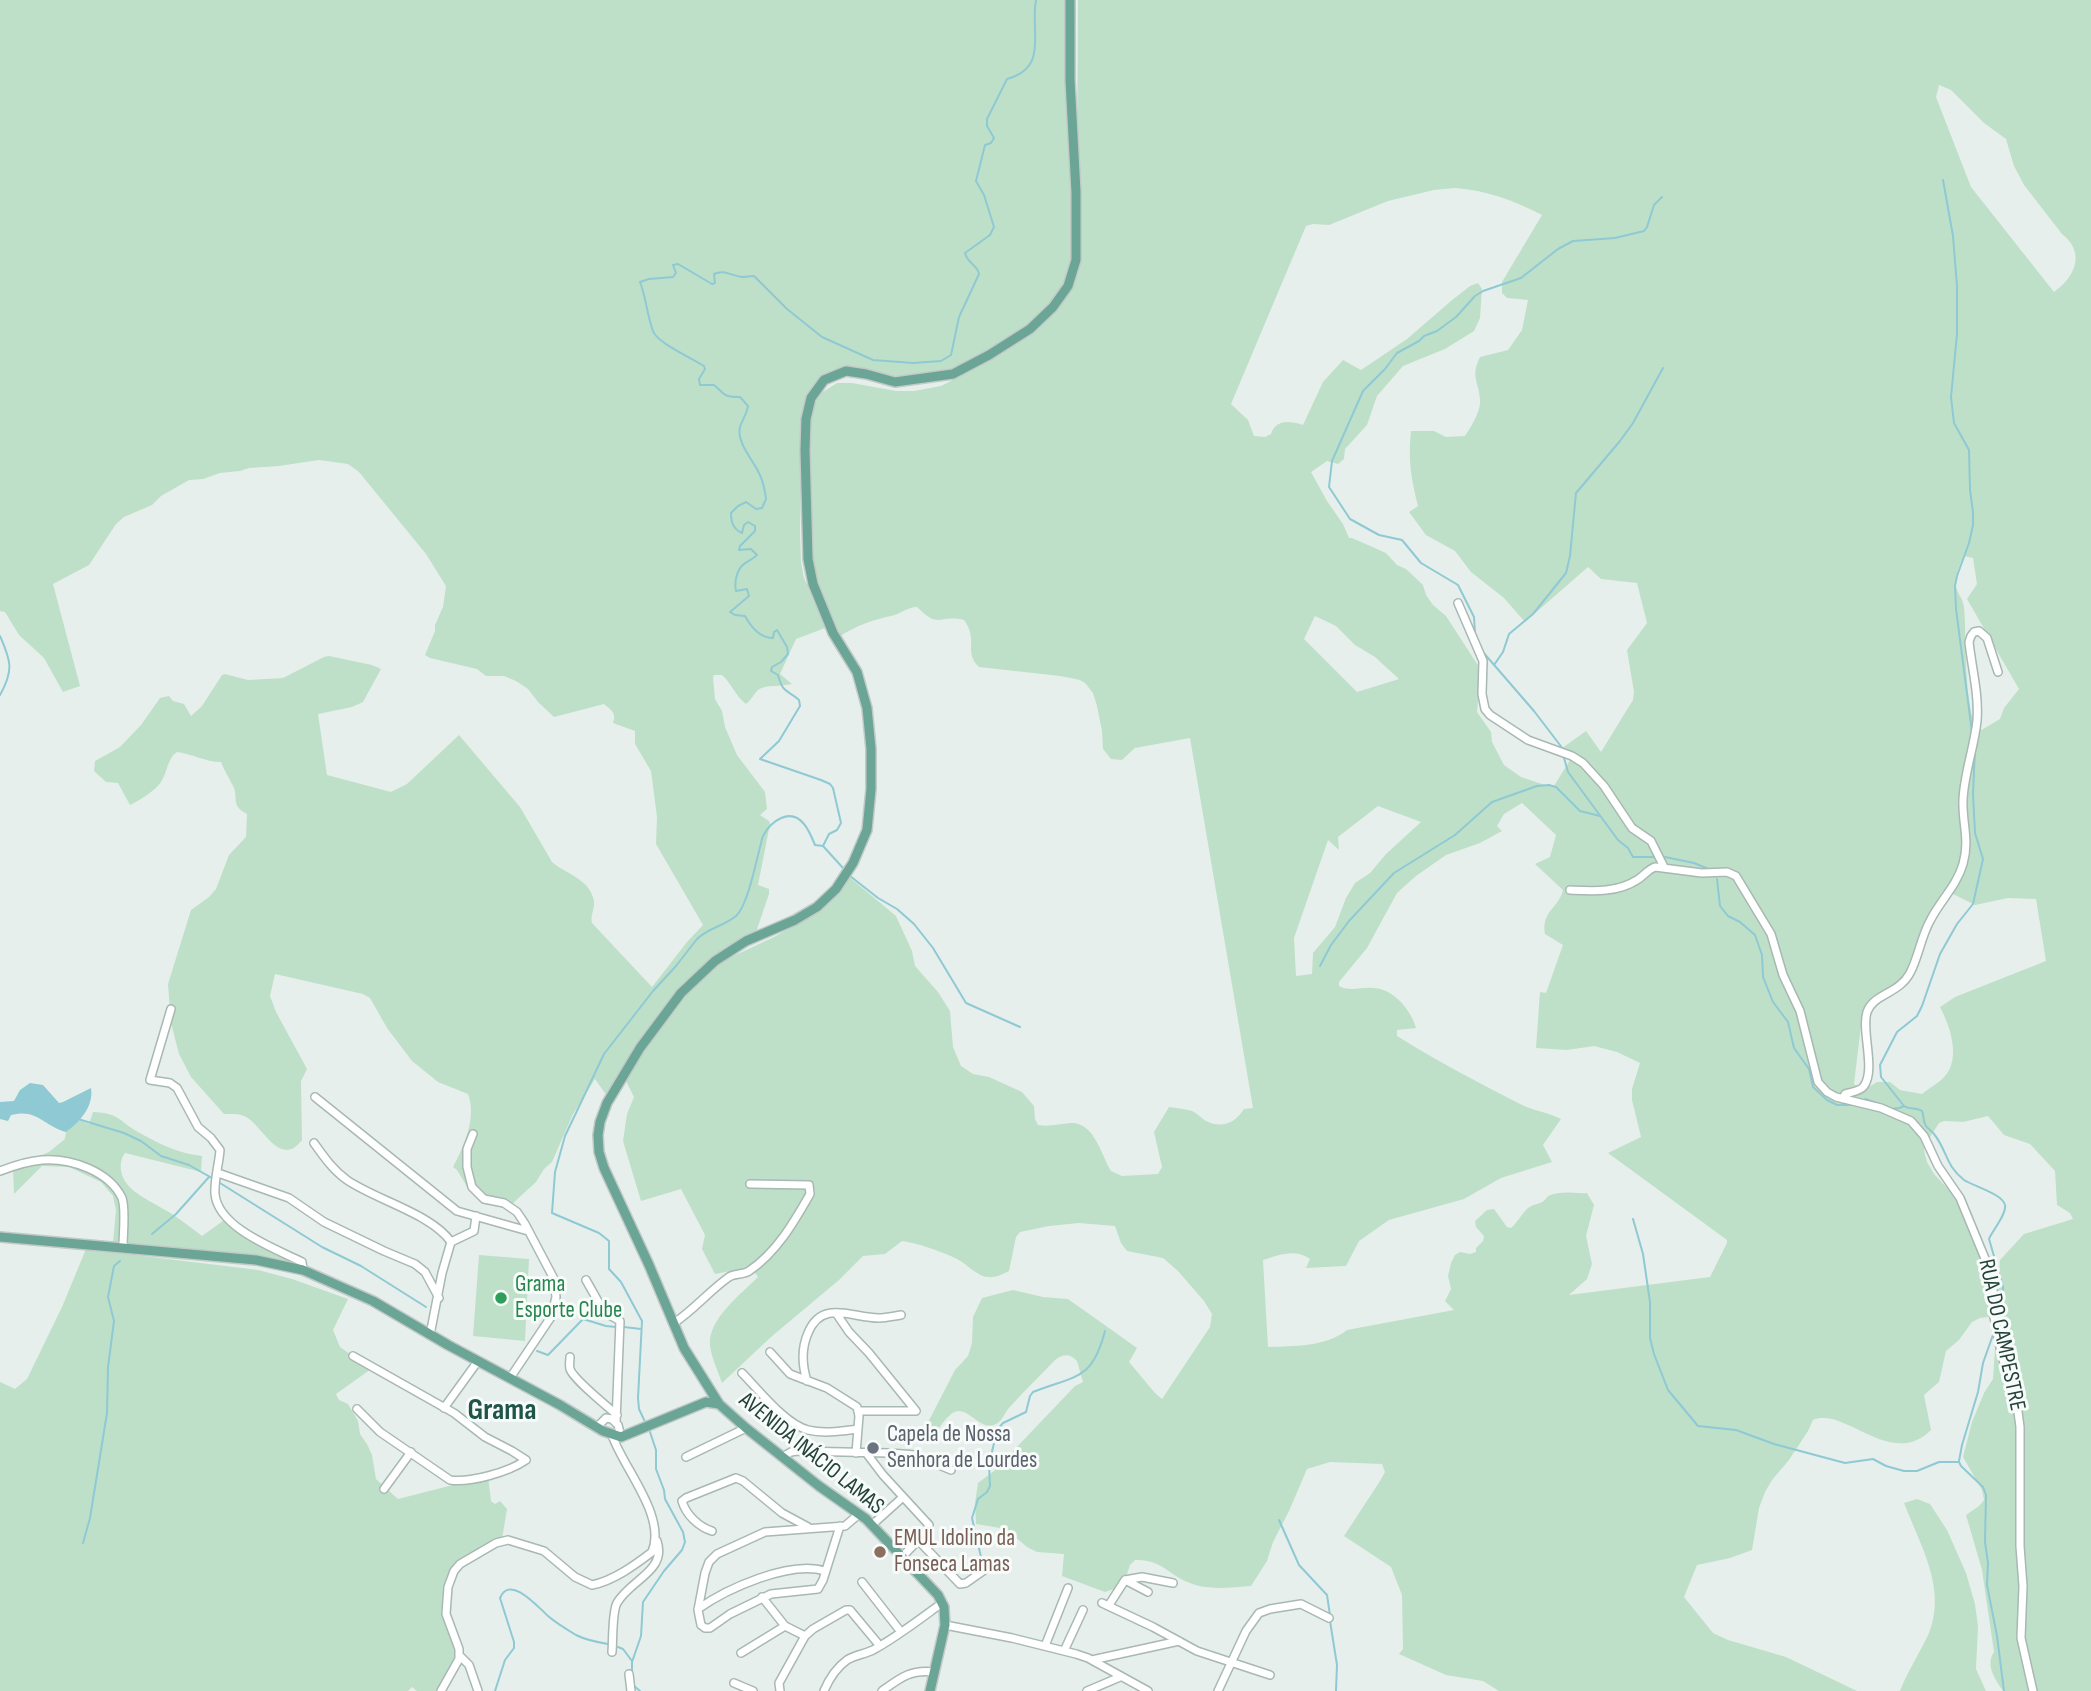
<!DOCTYPE html>
<meta charset="utf-8">
<style>
body{margin:0}
canvas{display:block;background:#e6efeb}
</style>
<canvas width="2091" height="1691"></canvas>
<script>
const ctx = document.querySelector('canvas').getContext('2d');
ctx.lineJoin = 'round';
function fill(path, color) {
  ctx.fillStyle = color;
  ctx.fill(path, 'evenodd');
}
function stroke(path, color, width, dash) {
  ctx.strokeStyle = color;
  ctx.lineWidth = width;
  ctx.lineCap = dash ? 'butt' : 'round';
  ctx.setLineDash(dash || []);
  ctx.stroke(path);
}
function write(font, color, halo, rows, align = 'center') {
  ctx.font = font + ' "Sofia Sans Condensed",sans-serif';
  ctx.lineWidth = 6;
  ctx.setLineDash([]);
  ctx.textBaseline = 'middle';
  ctx.strokeStyle = halo;
  ctx.fillStyle = color;
  for (const [text, x, y, turn = 0] of rows) {
    ctx.save();
    ctx.translate(x, y);
    ctx.rotate((+turn || 0) * Math.PI / 180);
    ctx.textAlign = isNaN(turn) ? turn : align;
    if (halo) ctx.strokeText(text, 0, 0);
    ctx.fillText(text, 0, 0);
    ctx.restore();
  }
}
const green = new Path2D(`
 M0,0H1070L1069,150L1072,258L1063,286L1055,299L1017,334L961,368L921,382L854,372L818,385L801,447L800,534L801,562L804,578L825,628L796,639L780,674L792,684C782,687 765,684 758,690C754,694 751,700 746,704C736,697 732,684 722,675H714L713,677L715,699L722,711L725,727L737,755L765,792L767,809L760,815L769,821L770,824L758,885L769,889V894L754,938L710,960L680,986L624,1065L607,1096L595,1079L573,1114L552,1162L544,1169L536,1182L511,1205L469,1190L457,1170L453,1167C464,1146 477,1118 468,1094L438,1082L412,1061L387,1028L370,998L363,994L275,974L270,996L276,1012L307,1069L301,1081L302,1140C280,1169 263,1126 246,1117C239,1113 232,1114 224,1114L191,1077L179,1054L171,1023L168,984L191,910L209,897L216,889L229,855L246,837L247,814C229,805 240,797 232,784C228,776 224,770 221,762C205,762 193,754 177,752C167,759 168,771 161,782C156,790 139,801 130,805L118,783L106,782L94,771L95,761L120,747L141,725L160,698L169,696L173,701L184,704L191,716L202,706L222,675L225,674L248,680L283,678L324,657L329,656L372,665L381,669L363,702L352,707L318,714L327,775L391,792L407,784L459,735L520,807L552,862C566,874 590,879 594,901C595,909 590,915 592,923L652,987L687,942L703,925L656,844L657,817L651,771L635,744V731L613,723C617,713 611,710 604,704L554,717L538,702L528,689L516,681L504,676H486L477,669L430,658L425,655L435,631V625L443,607L446,586L426,554L359,472L348,464L319,460L279,466L249,468L240,471L220,473L203,479L189,480L161,496L152,505L124,517L116,524L89,565L53,584L80,686L63,692L44,658L19,635L5,612L0,611Z
 M1078,0H2091V1691H2003C1995,1679 1985,1665 1994,1652L1982,1570L1966,1515L1979,1506L1984,1500L1982,1490L1963,1457L1972,1422L1984,1393L1993,1379L1997,1319L1988,1317L1980,1318L1972,1322L1959,1340L1946,1351L1939,1382L1924,1395L1931,1430C1891,1470 1845,1406 1813,1420L1808,1431L1789,1460L1772,1480L1765,1492L1759,1508L1752,1550L1730,1558L1697,1565L1684,1597L1713,1633L1728,1640L1786,1657L1857,1691H1499L1483,1681L1446,1675L1399,1654L1403,1649L1402,1595L1391,1567L1344,1536L1380,1481L1385,1472L1382,1464L1330,1462L1307,1469L1289,1511L1273,1542L1267,1561L1251,1586C1232,1587 1208,1591 1190,1583C1168,1575 1162,1559 1135,1560L1130,1565L1123,1586L1105,1592L1062,1576L1064,1554L1037,1552L1027,1547L1006,1529L976,1524L975,1503L978,1483L994,1471L1075,1386L1083,1382L1077,1361C1070,1353 1063,1354 1055,1360C1040,1376 1023,1392 1009,1408C1005,1412 1003,1419 999,1422C980,1437 967,1399 950,1415C943,1421 938,1430 933,1437L922,1434L955,1370L968,1356L972,1343L973,1317L982,1298L1013,1290L1043,1297L1068,1299L1137,1348L1129,1362L1155,1393L1162,1399L1210,1327L1212,1314L1204,1301L1178,1271L1163,1258L1127,1251L1121,1243L1115,1226L1079,1223L1049,1226L1020,1232L1016,1237L1009,1271C1003,1274 996,1278 988,1277C978,1277 966,1263 955,1258C938,1250 920,1244 902,1241L885,1254L863,1256L839,1280L771,1337L722,1383C718,1371 711,1357 710,1345C708,1319 741,1294 758,1277L751,1267L715,1274L702,1249L705,1235L681,1189L641,1201L623,1141L627,1114L634,1097L625,1079L686,991L723,961L776,936L810,915L848,876L896,916L912,951L915,966L938,992L950,1011L953,1047L961,1066L973,1074L989,1077L1022,1092L1034,1106L1035,1119L1038,1125C1050,1127 1059,1124 1071,1123C1094,1122 1101,1154 1111,1171L1122,1176L1158,1174L1162,1167L1154,1132L1169,1107C1177,1108 1185,1109 1192,1111C1197,1113 1201,1118 1206,1121C1222,1129 1235,1123 1244,1109L1253,1108L1190,738L1135,748L1122,760L1111,759L1103,749L1102,731L1097,706L1093,693L1085,683L1080,680L1060,676L979,667C963,652 979,640 964,620C938,614 940,630 917,607C907,607 901,614 891,616C872,620 855,626 839,637L810,569L809,447L813,406L821,393L837,383H852L896,391H914L941,386L988,362L1012,347L1052,315L1062,303L1074,283L1080,260L1081,244L1077,150ZM1939,85L1951,90L1984,123L2006,139L2014,166L2024,185L2062,234C2086,253 2075,277 2054,292L1971,187L1936,97ZM1455,188C1485,190 1516,201 1542,215L1502,282V293L1507,298L1528,300L1522,330L1508,350L1480,357C1470,378 1479,380 1480,400C1481,411 1471,427 1465,436L1446,437L1434,431H1411C1408,461 1411,477 1418,506L1409,512L1426,535L1455,551L1471,572L1504,598L1525,622L1588,567L1601,579L1637,583L1647,623L1627,650L1634,692L1633,700L1601,752L1586,731L1554,754L1570,760L1554,786L1545,785L1521,777L1504,765L1492,742L1491,732L1477,712L1481,670L1446,616L1433,605L1426,595L1423,585L1406,569L1397,565L1386,553L1352,538H1349L1343,524L1327,501L1311,472L1327,461L1338,464L1344,459L1345,449L1367,425L1377,396L1403,366L1445,349L1474,331L1480,318L1482,289L1478,283L1470,286L1451,301L1407,339L1361,370L1343,360L1323,382L1303,425C1290,421 1276,419 1271,434L1265,437L1254,436L1248,420L1231,404L1306,226L1313,224L1329,225L1388,201L1434,190ZM1964,556L1973,558L1977,584L1967,599L2019,689L2004,708L2000,719L1978,732C1963,705 1967,639 1964,607C1963,599 1958,594 1956,587C1954,577 1960,564 1964,556ZM1315,616L1336,626L1355,645L1375,657L1399,679L1357,692L1304,639ZM1522,803L1556,835L1550,857L1535,864L1563,890C1559,908 1541,911 1545,934L1563,945L1546,993L1540,992L1536,1048L1567,1050L1594,1046L1617,1052L1640,1063L1632,1089V1100L1641,1137L1608,1153L1727,1240V1243L1710,1277L1569,1295L1587,1279L1592,1264L1586,1236L1594,1205L1587,1193C1573,1194 1562,1190 1548,1196C1540,1207 1535,1202 1527,1209C1521,1215 1517,1223 1511,1228L1507,1227L1494,1209L1487,1210L1475,1221L1476,1227L1484,1236L1483,1241L1476,1248V1252L1470,1254L1460,1252L1455,1255L1451,1263L1448,1276L1451,1289L1445,1301L1454,1310L1347,1330C1326,1347 1293,1346 1268,1347L1263,1260C1279,1255 1295,1248 1310,1259L1306,1268L1346,1266L1359,1241L1389,1220L1464,1199L1501,1178L1552,1162L1543,1145L1561,1119C1548,1112 1533,1111 1520,1104C1479,1083 1437,1061 1397,1036V1030L1416,1028C1411,1010 1393,988 1373,988C1361,987 1350,992 1339,986V982L1367,948L1397,893L1416,876L1446,855L1480,843L1502,831L1497,826L1504,814ZM1378,806L1421,822L1386,854L1370,873L1355,883L1346,898L1335,927L1313,953L1312,974L1296,976L1294,938L1328,840L1339,850L1338,837ZM1949,892L1975,905L2008,898L2036,899L2046,961L1955,997L1940,1007C1950,1026 1961,1058 1945,1076C1939,1083 1929,1088 1922,1094L1900,1090L1890,1082H1877L1867,1088H1859L1854,1084L1863,1009L1898,986L1914,964L1928,921ZM1988,1116L2004,1135L2030,1144L2055,1171L2057,1205L2070,1213L2073,1219L2024,1234L2000,1260L1999,1277L1986,1255L1966,1208L1934,1174L1927,1162L1924,1150L1925,1145L1939,1123L1944,1121L1963,1122Z
 M93,1112C119,1113 119,1121 138,1132C157,1143 180,1154 202,1156L201,1172L125,1153C118,1162 120,1175 127,1184C136,1196 162,1207 175,1216C184,1222 193,1229 202,1236L227,1218L245,1238L308,1268L113,1243L116,1210L113,1196L101,1182L69,1167L42,1166L14,1194L13,1167L49,1152L65,1139L66,1132L79,1120L89,1124Z
 M86,1249L258,1270L292,1279L348,1299L333,1330L340,1347L371,1369L336,1394L339,1400L348,1404L358,1421L360,1434L367,1444L372,1455L376,1479L398,1499L488,1476L491,1501L495,1504L500,1501L507,1509L502,1539L453,1569L444,1594L441,1613L464,1660L440,1691H417L412,1687L408,1691H0V1382L15,1389L27,1379L62,1307Z
 M479,1255L529,1259L525,1341L473,1336Z
 M1917,1499L1930,1504L1947,1530L1966,1573L1975,1604L1978,1626L1976,1669L1986,1691H1900C1908,1670 1920,1653 1929,1633C1947,1588 1920,1545 1904,1503Z`);
const water = new Path2D(`
 M30,1083L43,1085L59,1103L63,1102L91,1088C94,1106 80,1122 66,1132C44,1126 37,1108 11,1115L8,1121L0,1119V1102L14,1101L20,1090Z`);
const stream = new Path2D(`
 M1943,180L1953,236L1957,286V334L1951,397L1954,423L1969,450L1970,490L1973,512V525L1969,543L1957,576L1955,586L1956,609L1972,732
 M1475,633L1474,617L1458,585L1421,563L1402,540L1379,535L1350,519L1329,487L1332,461L1363,391L1385,369L1397,353L1419,341L1424,336L1437,331L1456,317L1475,296L1483,291L1521,278L1558,249L1573,241L1615,238L1644,231L1647,227L1654,205L1662,197
 M0,636C11,661 14,670 0,695
 M1482,651L1534,711L1563,749
 M1494,665L1503,652L1509,634L1533,614L1566,573L1570,556L1576,493L1620,441L1633,423L1663,368
 M1564,758L1568,772L1618,840L1628,848L1633,857H1656
 M823,846L829,834L837,830L841,823L833,788L830,784L821,780L760,759L779,741L800,706L799,700C787,689 783,694 778,675L771,671L772,667L781,662L788,654L787,647L777,630L774,632L773,638C760,638 751,627 745,616L735,615L730,612L749,596L747,589L736,591C734,581 737,567 747,562C750,560 754,558 757,555L751,549L739,550L740,546L755,531V526L748,522L744,525L742,533C733,529 731,522 731,513L738,506L746,502L756,509L762,508L766,499C765,490 763,481 759,473C753,460 736,442 740,427C742,420 747,414 748,406L740,397C723,397 726,395 714,385H700L699,379L705,369L704,366C692,358 657,343 653,331C647,315 646,297 640,282L649,279L673,277L676,273L673,265L678,264L712,284L715,283L714,274C725,269 731,276 742,277C746,277 750,276 754,276L787,309L822,337L873,360L913,363L941,361L951,355L959,317L979,274C978,265 967,263 965,253L990,235L994,227L984,195L976,181L985,145L991,143L994,138L987,126V119L1007,79C1049,68 1030,31 1036,0
 M1665,857L1694,863L1711,870
 M850,876L878,898L897,909L914,924L933,948L966,1003L1020,1027
 M1717,879L1720,906L1728,916L1740,922L1755,935L1762,955L1763,977L1773,1002L1788,1022L1794,1048L1809,1069L1813,1087L1827,1100L1837,1105H1855
 M1320,966L1331,945L1349,921L1394,873L1455,835L1492,802L1537,786L1549,785L1556,787L1580,811L1600,816
 M1865,1099L1883,1105
 M1904,1106L1881,1077L1880,1065L1897,1032L1917,1016L1922,1006L1940,954L1957,924L1973,904L1983,859L1975,833L1973,794L1975,749
 M1891,1109L1899,1108L1904,1106C1910,1110 1916,1107 1922,1111C1924,1115 1923,1122 1926,1126C1928,1129 1932,1131 1934,1134C1947,1150 1945,1165 1964,1180C1973,1186 2003,1194 2005,1205C2007,1214 1992,1231 1989,1239L2003,1287V1299L1998,1320
 M78,1119L124,1133L141,1141L161,1156L189,1165L212,1178
 M220,1183L322,1247L361,1266L426,1307
 M1633,1219L1643,1254L1650,1302V1338L1654,1354L1668,1390L1698,1426L1736,1430L1774,1444L1845,1463L1873,1459L1886,1466L1904,1471H1917L1939,1462H1959L1961,1466L1983,1487L1986,1495L1985,1542L1988,1563L1987,1585L1997,1636L2004,1691
 M152,1234L176,1214L209,1177
 M624,1327L641,1329
 M537,1351L548,1355L583,1319L606,1326L616,1327
 M646,1424L639,1409L638,1398L642,1321L621,1282L609,1269V1241L599,1233L552,1213L555,1172L565,1136L604,1054L653,991L676,966L697,939C708,928 724,926 736,916C749,904 757,855 763,836C771,821 790,807 804,824C809,830 812,838 815,845L823,846L843,868
 M1959,1461L1962,1445L1978,1392L1983,1363L1994,1332
 M1279,1520L1299,1565L1327,1595L1330,1615
 M83,1543L90,1518L107,1413L108,1367L114,1321L108,1297L114,1266L120,1261
 M981,1557L972,1518L978,1499L987,1492L990,1486L989,1465L997,1430L1003,1423L1026,1412L1030,1396L1033,1392C1076,1375 1092,1381 1105,1331
 M1330,1621L1337,1665L1336,1691
 M618,1647L623,1649L632,1661
 M632,1673V1662L641,1636L643,1602L664,1571L682,1550L685,1542L683,1532L665,1499L664,1490L656,1469V1450L649,1429
 M633,1685L640,1691
 M495,1691L505,1660L514,1648V1642L500,1598C510,1574 538,1607 548,1616C556,1623 566,1629 576,1635C586,1640 596,1642 608,1644`);
const minor = new Path2D(`
 M1458,603L1483,661L1482,694L1485,709L1490,715L1528,740L1572,756L1583,763L1604,786L1632,828L1651,841L1664,867
 M1570,890C1592,891 1617,893 1637,880C1644,876 1647,870 1655,867L1702,873L1727,872L1736,876L1771,934L1783,975L1800,1011L1818,1082L1827,1092L1836,1097L1881,1108L1911,1121L1924,1136L1938,1166L1960,1198L1993,1278V1312L2001,1352L2018,1412L2020,1427V1546L2023,1586L2021,1638L2033,1691
 M171,1009L150,1080L170,1083L177,1088L198,1127L211,1138L220,1150C219,1164 214,1180 215,1194C218,1228 276,1249 302,1262L303,1270
 M315,1097L457,1211L528,1231
 M1843,1099L1845,1094C1851,1092 1861,1091 1864,1086C1876,1069 1861,1031 1867,1012C1873,994 1899,994 1910,973C1919,956 1921,936 1931,919C1941,900 1957,885 1963,864C1970,840 1962,823 1963,800C1964,774 1974,748 1977,721C1979,694 1972,669 1969,642L1971,636L1974,632L1979,631L1987,638L1998,672
 M473,1134L467,1149V1167L472,1187L484,1199L504,1203L517,1212L525,1224L554,1279L556,1297L551,1317L510,1378
 M314,1143C324,1157 333,1170 347,1180C376,1200 432,1214 451,1242
 M0,1171C13,1166 29,1161 42,1160C71,1158 109,1171 122,1198C126,1209 123,1234 123,1247
 M218,1173L289,1198L324,1222L384,1251L415,1264L425,1272L439,1298
 M586,1280L604,1312L620,1321L616,1422
 M836,1313L849,1332L869,1353L916,1411H859
 M674,1323C694,1310 709,1291 729,1277C735,1273 743,1275 749,1271C777,1252 794,1222 810,1194L809,1185L750,1184
 M430,1335L442,1273L451,1242L474,1231L476,1216
 M770,1352L790,1374L827,1388L857,1407L859,1416L856,1453
 M353,1356L454,1413L485,1437L512,1451L526,1460C509,1472 470,1483 450,1480L380,1432L357,1409
 M570,1357C570,1360 569,1366 570,1369C573,1379 608,1407 617,1415
 M742,1373C759,1390 785,1424 808,1430C824,1434 842,1431 858,1429
 M807,1381C802,1365 801,1349 808,1333C822,1299 852,1318 879,1318C886,1318 894,1316 901,1315
 M444,1408L478,1361
 M597,1427L606,1418L612,1419L618,1425L621,1437
 M867,1454L883,1475L929,1525L928,1530L902,1557
 M686,1457L746,1428
 M782,1457L791,1452L797,1451L890,1453L915,1455L951,1470
 M384,1489L411,1452
 M872,1525L903,1497
 M840,1526L823,1580L818,1589L771,1594L730,1614L710,1628H705L701,1625L698,1610L705,1573L709,1562L717,1554L765,1532L845,1526L859,1514
 M712,1531C699,1527 686,1515 682,1501L686,1498L736,1478L743,1481L782,1513L808,1527
 M918,1540L960,1584L966,1583L993,1564
 M1125,1580L1148,1592
 M862,1582L901,1632
 M762,1597L785,1626L805,1636
 M1102,1603L1153,1627L1197,1651L1270,1675
 M1109,1605L1125,1580L1142,1577L1173,1583
 M698,1609C726,1589 790,1560 825,1571
 M945,1625L1012,1638L1076,1654L1088,1658L1148,1691
 M1045,1646L1068,1588
 M1064,1651L1083,1610
 M612,1652C613,1640 612,1612 617,1603C630,1580 667,1571 657,1541
 M741,1653L785,1626
 M460,1656L469,1665L478,1691
 M1092,1660L1179,1641
 M629,1674L631,1691
 M734,1683L753,1691
 M441,1691L459,1659V1649L446,1614L448,1587L454,1571L460,1564L496,1543L508,1540L544,1551L575,1577L592,1585C613,1581 635,1565 652,1552C667,1516 623,1468 612,1435
 M780,1691L779,1683L805,1636L813,1629L846,1610H850L880,1646
 M824,1691C829,1679 836,1668 847,1660C855,1655 865,1654 873,1650C897,1637 920,1619 942,1603
 M882,1691C900,1678 911,1669 934,1672
 M1087,1691L1120,1677
 M1218,1691L1246,1631L1259,1613L1270,1609L1301,1604L1329,1618`);
const major = new Path2D(`
 M0,1237L256,1260L303,1270L373,1301L448,1345L560,1405L603,1431L621,1437L706,1402L719,1404
 M930,1691L945,1625L944,1607L938,1595L866,1519L819,1486L746,1428L719,1404L684,1348L649,1265L604,1168L599,1152L598,1135L600,1122L607,1103L640,1048L681,993L715,961L746,941L795,920L817,907L836,889L853,863L867,830L871,789V749L867,708L857,672L833,633L813,584L808,559L805,450L806,419L811,398L824,380L846,371L866,374L895,382L953,374L989,355L1030,329L1053,307L1068,286L1076,260V192L1070,80V0`);
const markers = [
 [501,1298,7,"#2e9e5b"],
 [873,1448,7,"#6b7280"],
 [880,1552,7,"#8d6e63"]
];
const leisureNames = [
 ["Grama",515,1285],
 ["Esporte Clube",515,1311]
];
const streetNames = [
 ["RUA DO CAMPESTRE",2001,1335,78],
 ["AVENIDA INÁCIO LAMAS",811,1454,39]
];
const worshipNames = [
 ["Capela de Nossa",887,1435],
 ["Senhora de Lourdes",887,1461]
];
const educationNames = [
 ["EMUL Idolino da",894,1539],
 ["Fonseca Lamas",894,1565]
];
const districtNames = [
 ["Grama",502,1411]
];
fill(green, '#bfe0c8');
fill(water, '#8ec9d4');
stroke(stream, '#8ec9d4', 2);
stroke(minor, '#a8b8b2', 10);
stroke(major, '#c2cac8', 12);
stroke(minor, '#fff', 7);
stroke(major, '#6aa596', 9);
for (const [x, y, r, color] of markers) {
  const dot = new Path2D();
  dot.arc(x, y, r, 0, 2 * Math.PI);
  ctx.fillStyle = color;
  ctx.fill(dot);
  stroke(dot, '#f7fbf9', 2.5);
}
write('23px', '#27864d', '#f7fbf9', leisureNames, 'left');
write('23px', '#24423a', '#f7fbf9', streetNames);
write('23px', '#5b616d', '#f7fbf9', worshipNames, 'left');
write('23px', '#785e54', '#f7fbf9', educationNames, 'left');
write('bold 30px', '#1f5548', '#f7fbf9', districtNames);
</script>
